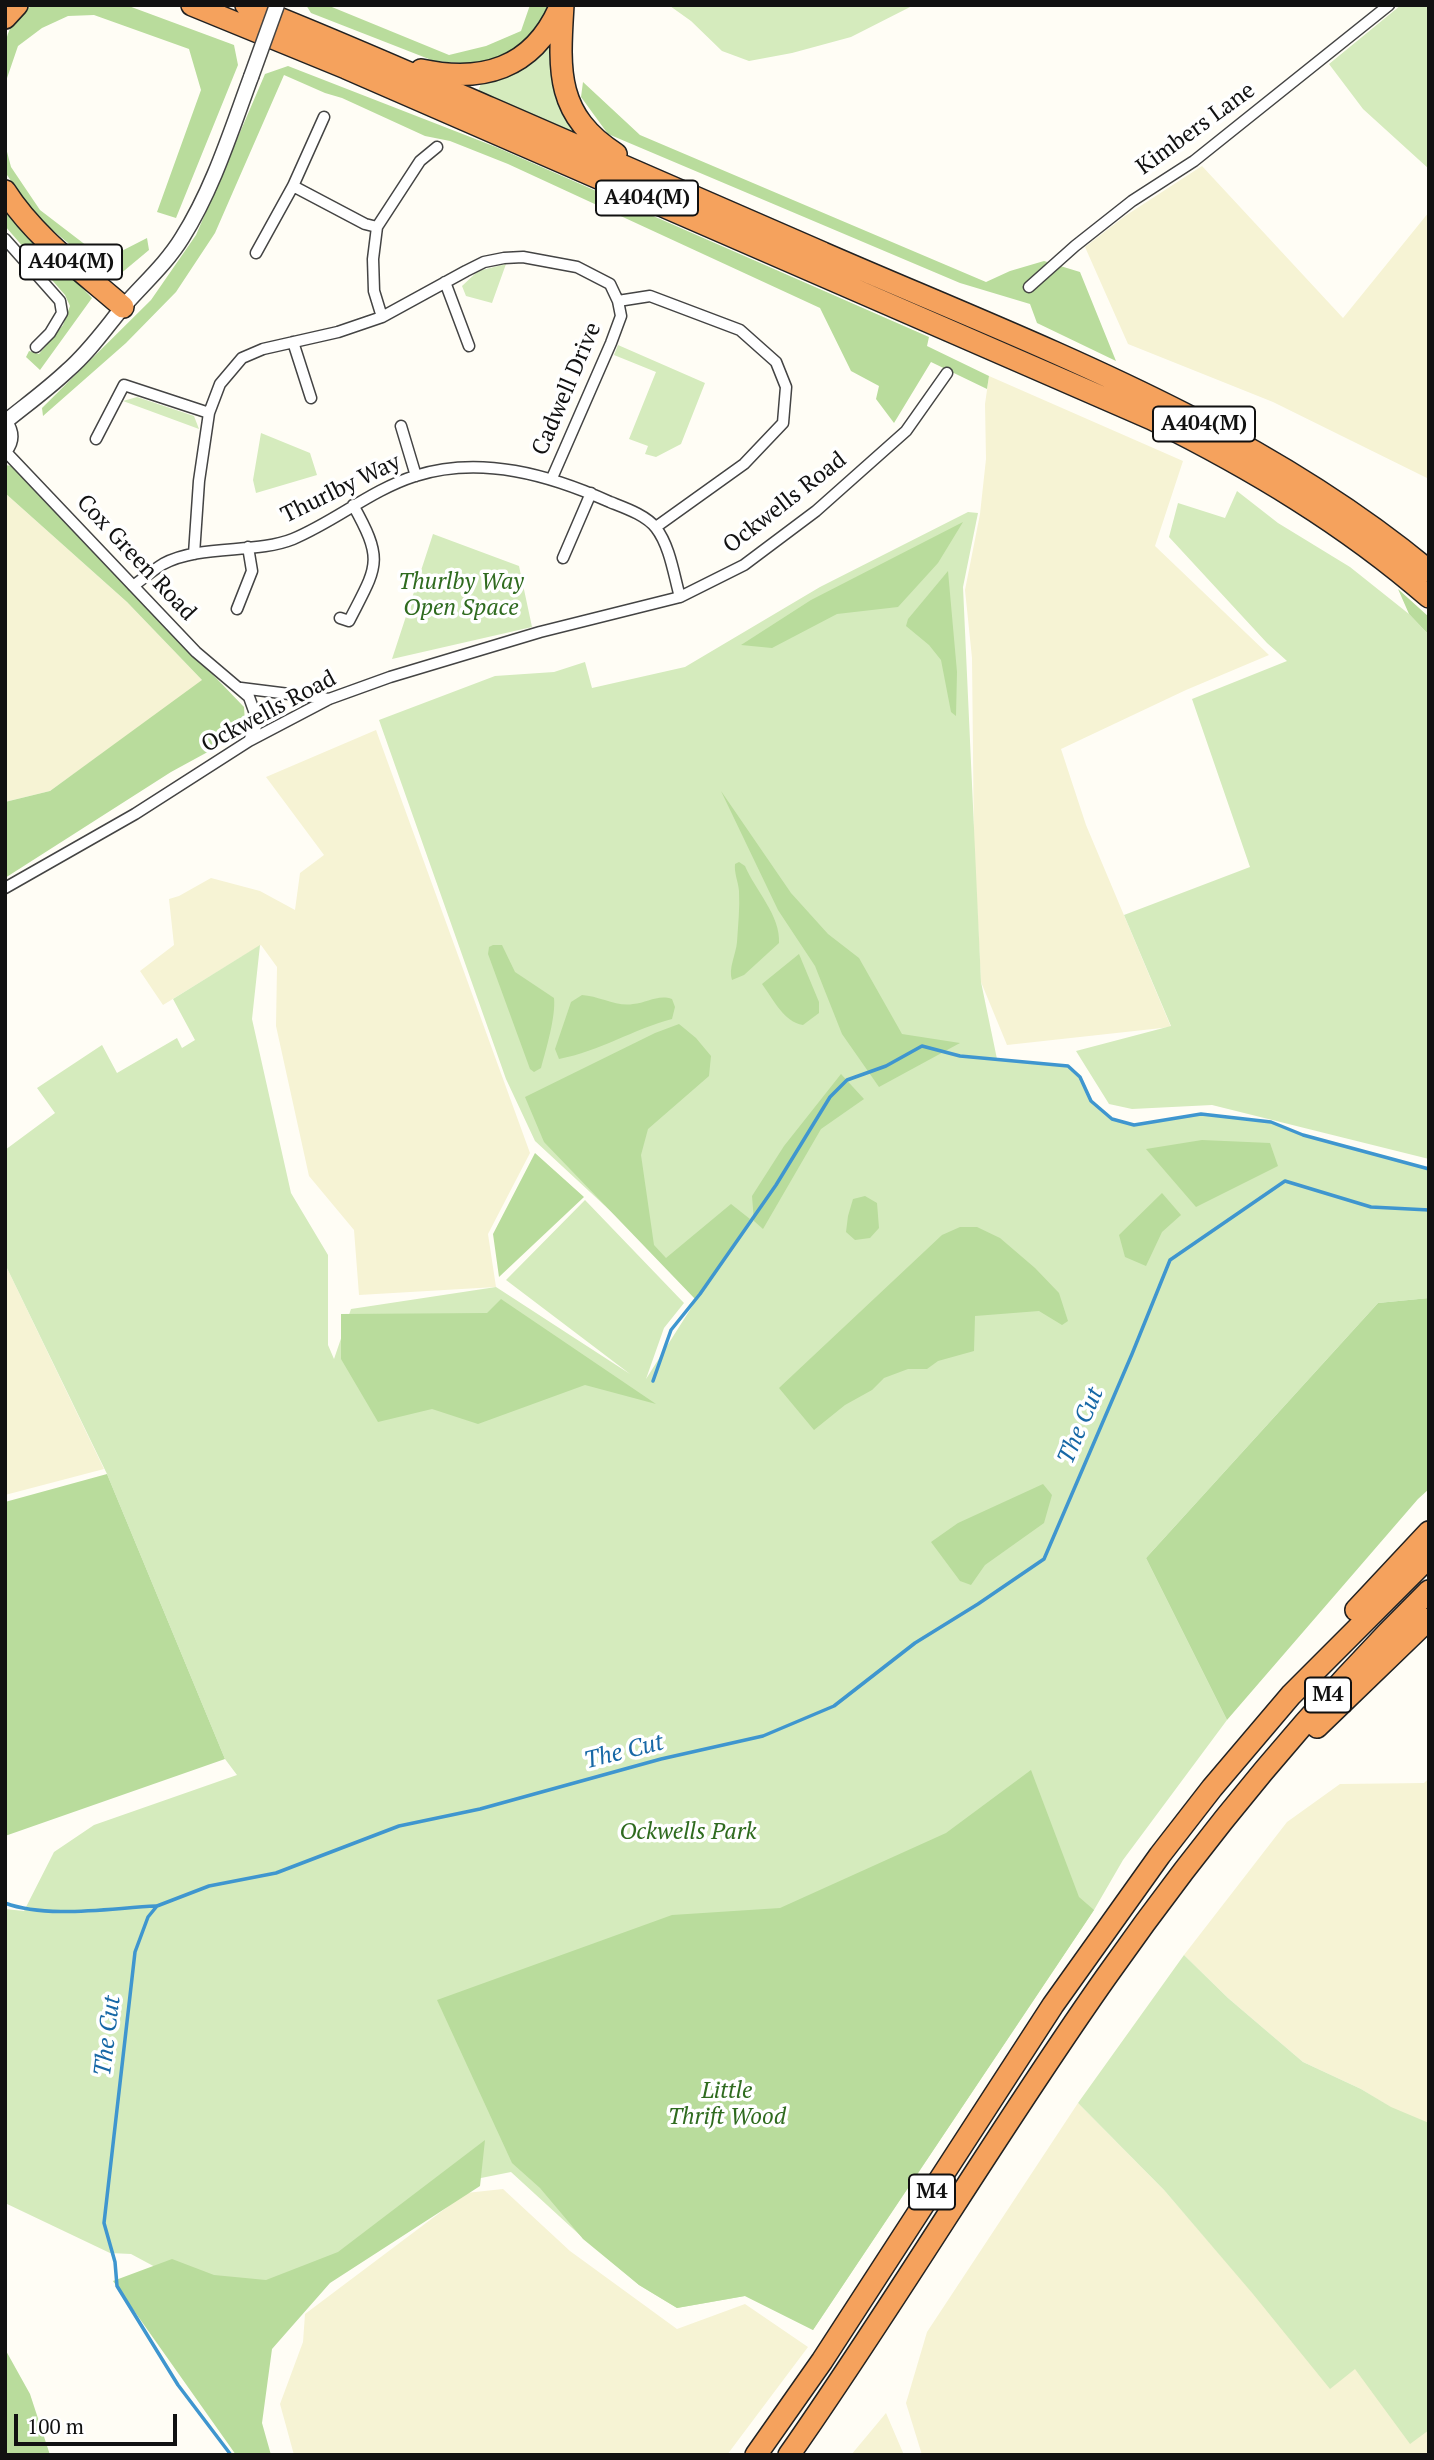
<!DOCTYPE html>
<style>
body{margin:0}
#map{position:relative;width:1434px;height:2460px;overflow:hidden;background:#fffdf5;font-family:"PT Serif",serif}
canvas{display:block}
.frame{position:absolute;inset:0;border:7px solid #111;pointer-events:none}
.scale{position:absolute;left:14px;top:2414px;width:163px;height:32px;box-sizing:border-box;border:4px solid #111;border-top:0;padding-left:9px;font-size:21px;line-height:24px;white-space:nowrap;color:#111;-webkit-text-stroke:5px #fff;paint-order:stroke}
</style>
<div id="map">
<canvas width="1434" height="2460"></canvas>
<div class="frame"></div>
<div class="scale">100 m</div>
</div>
<script>
const ctx = document.querySelector('canvas').getContext('2d');
ctx.lineJoin = 'round';
function fill(path, color) {
  ctx.fillStyle = color;
  ctx.fill(path, 'evenodd');
}
function stroke(path, color, width, dash) {
  ctx.strokeStyle = color;
  ctx.lineWidth = width;
  ctx.lineCap = dash ? 'butt' : 'round';
  ctx.setLineDash(dash || []);
  ctx.stroke(path);
}
function write(font, color, halo, rows, align = 'center') {
  ctx.font = font + ' "PT Serif",serif';
  ctx.lineWidth = 7;
  ctx.setLineDash([]);
  ctx.textBaseline = 'middle';
  ctx.strokeStyle = halo;
  ctx.fillStyle = color;
  for (const [text, x, y, turn = 0] of rows) {
    ctx.save();
    ctx.translate(x, y);
    ctx.rotate((+turn || 0) * Math.PI / 180);
    ctx.textAlign = isNaN(turn) ? turn : align;
    if (halo) ctx.strokeText(text, 0, 0);
    ctx.fillText(text, 0, 0);
    ctx.restore();
  }
}
const farmland = new Path2D(`
 M1202,166L1343,318L1429,212V479L1273,402L1128,344L1085,247L1125,216Z
 M989,376L1183,461L1155,546L1269,655L1186,690L1061,749L1086,825L1171,1027L1007,1045L981,982L974,848L972,658L965,590L980,514L986,459L985,404Z
 M5,493L127,602L203,681L50,791L5,802Z
 M376,730L530,1153L488,1234L496,1287L359,1295L354,1230L309,1176L276,1026L277,967L261,945L163,1005L140,971L174,945L169,899L179,896L211,878L260,891L295,910L300,873L324,855L266,777Z
 M5,1264L104,1469L5,1495Z
 M1429,1778V2455H922L906,2403L927,2332L1078,2103L1164,2190L1254,2294L1390,2107L1361,2089L1303,2062L1228,1998L1184,1955L1287,1822L1340,1784L1424,1783Z
 M503,2189L570,2251L677,2329L745,2304L808,2347L727,2455H294L280,2404L303,2342L305,2314L466,2193Z
 M886,2413L904,2455H851Z`);
const green = new Path2D(`
 M914,5L851,37L792,53L749,61L722,51L691,21L670,6Z
 M1401,5H1429V169L1363,109L1329,64Z
 M554,30L588,139L478,91L482,81Z
 M506,264L492,303L466,296L462,286L478,271Z
 M618,345L705,383L681,444L656,457L645,454L648,446L629,439L656,372L614,355Z
 M137,397L194,416L199,429L123,401Z
 M261,433L310,453L317,475L256,493L253,480Z
 M1237,491L1278,523L1350,567L1409,614L1429,635V1159L1212,1105L1132,1109L1109,1104L1076,1051L1171,1026L1124,915L1250,867L1192,699L1287,661L1267,643L1169,537L1178,503L1225,518Z
 M968,512L978,513L963,587L981,982L997,1059L1068,1066L1080,1077L1091,1101L1112,1119L1134,1125L1201,1114L1271,1122L1303,1135L1429,1169V1298L1378,1303L1146,1558L1227,1720L1123,1860L1094,1910L813,2330L745,2296L677,2308L639,2285L583,2238L511,2172L466,2181L286,2299L211,2297L131,2254L110,2253L5,2203V1909L24,1911L54,1852L94,1825L237,1775L225,1759L107,1474L5,1264V1150L55,1113L37,1088L102,1045L117,1073L177,1038L182,1048L195,1040L173,999L260,945L252,1019L291,1193L328,1255V1345L334,1359L351,1309L496,1287L630,1374L506,1280L585,1200L684,1303L664,1328L646,1379L700,1294L535,1141L506,1079L379,720L495,676L554,672L585,662L592,688L685,667L820,587Z
 M433,534L519,566L532,627L392,659Z
 M1184,1955L1228,1998L1303,2062L1361,2089L1391,2107L1429,2123V2430L1410,2444L1355,2369L1330,2389L1253,2294L1164,2190L1078,2103Z`);
const forest = new Path2D(`
 M33,5H126L234,45L238,65L176,218L157,212L201,90L189,49L94,15L68,16L42,28L18,46L5,84C5,46 0,27 33,5Z
 M306,5H327L449,55L486,46L521,31L530,5H551L533,38L503,57L474,64L434,61L311,13Z
 M288,66L496,147L929,337L927,346L989,376L987,389L931,362L894,423L876,399L879,386L851,371L820,308L508,164L450,141L425,136L342,98L325,93L284,75L215,233L176,292L126,343L43,416L42,408L151,300L196,235L265,74Z
 M583,82L640,135L986,282L1010,271L1044,261L1080,272L1116,361L1037,323L1030,304L960,283L608,134L581,97Z
 M5,144L11,167L40,210L87,246L108,258L147,238L149,250L113,280L34,215L5,172Z
 M5,208L92,298L40,370L26,357L29,351L39,354L63,325L70,306L65,295L5,226Z
 M5,465L12,466L244,707L245,723L226,742L171,772L5,878V802L50,791L202,680L127,602L5,493Z
 M963,522L938,563L898,607L837,614L772,648L741,645L811,600Z
 M948,571L957,672L956,716L951,712L941,660L929,645L906,626L908,619Z
 M1398,589L1429,617V635L1409,614Z
 M721,791L791,893L828,934L859,958L902,1034L960,1043L879,1087L842,1034L815,966L778,910Z
 M739,862L745,866C755,890 781,916 779,943L744,975L732,980C728,969 736,954 737,942C738,925 740,908 739,891C738,881 734,873 735,864Z
 M493,945H502L515,972L554,998C556,1016 546,1050 541,1068L534,1072L530,1069L488,954L489,947Z
 M799,954L819,1002V1013L803,1025C784,1022 773,999 762,984Z
 M582,995C599,996 617,1007 633,1004C647,1003 658,994 672,999L675,1007L672,1019C634,1029 600,1051 559,1059L555,1049L571,1002Z
 M679,1024L696,1038L711,1056L709,1076L648,1129L641,1155L654,1245L666,1258L731,1204L750,1219L696,1300L544,1142L525,1097L655,1033Z
 M841,1074L864,1099L821,1129L763,1229L754,1221L752,1196L784,1146Z
 M1202,1140L1270,1143L1278,1166L1196,1207L1146,1149Z
 M535,1153L584,1197L499,1277L493,1234Z
 M1162,1193L1181,1215L1162,1232L1146,1266L1125,1257L1119,1235Z
 M865,1196L877,1203L879,1228L870,1238L855,1240L846,1232L848,1216L853,1199Z
 M960,1227H977L1000,1238L1035,1268L1059,1293L1068,1321L1062,1325L1039,1311L975,1316L974,1351L938,1361L927,1369H908L884,1378L872,1390L845,1405L814,1430L779,1388L942,1235Z
 M1429,1298V1489L1418,1499L1227,1720L1146,1558L1378,1303Z
 M501,1299L656,1404L585,1385L478,1424L432,1409L378,1422L341,1359V1314L487,1313Z
 M107,1474L225,1759L5,1836V1502Z
 M1043,1484L1052,1495L1044,1523L985,1565L971,1585L960,1581L931,1542L958,1523Z
 M1031,1770L1079,1897L1094,1910L813,2330L745,2296L677,2308L639,2285L583,2239L540,2188L512,2163L437,2000L672,1915L780,1908L946,1833Z
 M485,2140L480,2186L330,2283L272,2349L262,2423L271,2455H236L113,2281L172,2259L214,2275L266,2280L338,2252Z
 M5,2349L30,2394L50,2455H5Z`);
const stream = new Path2D(`
 M653,1381L671,1330L700,1294L776,1185L830,1097L847,1080L886,1066L922,1046L960,1056L1068,1066L1080,1077L1091,1101L1112,1119L1134,1125L1201,1114L1271,1122L1303,1135L1429,1169
 M5,1903C48,1919 110,1908 156,1906
 M231,2455L178,2385L117,2286L115,2262L104,2223L135,1952L148,1917L157,1906L209,1886L276,1873L399,1826L480,1809L661,1759L763,1736L834,1706L915,1643L978,1604L1044,1559L1132,1354L1170,1260L1285,1181L1371,1207L1429,1210`);
const minor = new Path2D(`
 M293,186L365,224L377,227
 M5,239L60,301L62,313L50,333L36,347
 M256,253L293,186L324,117
 M445,282L469,346
 M1029,287L1075,246L1132,201L1194,161L1389,5
 M618,301L650,296L740,330L776,362L786,387L783,423L744,464L656,527
 M382,317L374,291L373,259L377,227L420,161L437,147
 M293,342L311,398
 M401,426L416,476
 M96,439L124,385L209,413
 M5,451L196,652L249,697L258,722L249,741
 M194,554L199,481L209,413L220,384L242,358L263,349L338,332L382,317L466,271L484,262L504,258L523,257L577,267L610,284L618,301L621,316L611,343L552,478
 M563,558L591,493
 M133,586C143,579 153,570 163,564C200,544 256,554 293,539C336,521 371,490 415,476C481,455 550,475 610,502C625,508 646,515 656,528C670,546 674,576 680,597
 M237,609L252,571L248,547
 M340,618L349,621C377,566 385,562 353,505
 M241,688L329,699
 M5,888L135,814L249,741L329,699L390,677L540,632L680,597L744,565L816,511L906,431L947,373`);
const tertiary = new Path2D(`
 M5,422C26,405 48,389 67,371C89,352 105,329 123,307C143,284 166,264 182,238C213,189 231,131 251,77
 M5,422C12,432 12,441 5,450`);
const motorway = new Path2D(`
 M192,5L346,68L1152,419C1251,468 1345,524 1429,597
 M246,5C328,37 409,73 490,108C601,157 712,205 823,253C1032,344 1252,424 1429,571
 M563,5C559,70 555,115 616,154
 M5,18L17,5
 M421,70C482,83 532,69 559,9
 M5,191C35,238 82,271 123,307
 M1356,1610L1429,1532
 M1317,1727L1429,1619
 M756,2455L822,2361L1053,2005L1160,1855L1212,1788L1291,1695L1429,1557
 M789,2455C899,2298 996,2133 1106,1977C1203,1839 1309,1709 1429,1591`);
const tertiaryBridge = new Path2D(`
 M251,77L277,5`);
const shields = [
 [647,198,102],
 [71,262,102],
 [1204,424,102],
 [1328,1695,46],
 [932,2192,46]
];
const shieldNames = [
 ["A404(M)",647,198],
 ["A404(M)",71,262],
 ["A404(M)",1204,424],
 ["M4",1328,1695],
 ["M4",932,2192]
];
const streetNames = [
 ["Kimbers Lane",1196,129,-36],
 ["Cadwell Drive",567,389,-67],
 ["Thurlby Way",341,489,-26],
 ["Ockwells Road",785,503,-38],
 ["Cox Green Road",136,558,47],
 ["Ockwells Road",269,712,-28]
];
const parkNames = [
 ["Thurlby Way",461,582],
 ["Open Space",461,608],
 ["Ockwells Park",688,1832],
 ["Little",727,2091],
 ["Thrift Wood",727,2117]
];
const waterNames = [
 ["The Cut",1081,1426,-67],
 ["The Cut",624,1752,-14],
 ["The Cut",108,2036,-83]
];
fill(farmland, '#f6f3d4');
fill(green, '#d5ebbd');
fill(forest, '#b9dc9c');
stroke(stream, '#3f96cf', 3.5);
stroke(minor, '#444', 13);
stroke(tertiary, '#444', 17);
stroke(motorway, '#222', 24);
stroke(minor, '#fff', 10);
stroke(tertiary, '#fff', 14);
stroke(motorway, '#f5a25d', 21);
stroke(tertiaryBridge, '#444', 17, []);
stroke(tertiaryBridge, '#fff', 14);
for (const [x, y, w] of shields) {
  const box = new Path2D();
  box.roundRect(x - w / 2, y - 17.5, w, 35, 5);
  ctx.fillStyle = '#fff';
  ctx.fill(box);
  stroke(box, '#111', 2);
}
write('bold 21px', '#111', null, shieldNames);
write('23px', '#111', '#fff', streetNames);
write('italic 23px', '#2f6b1f', '#fff', parkNames);
write('italic 24px', '#1768a6', '#fff', waterNames);
</script>
